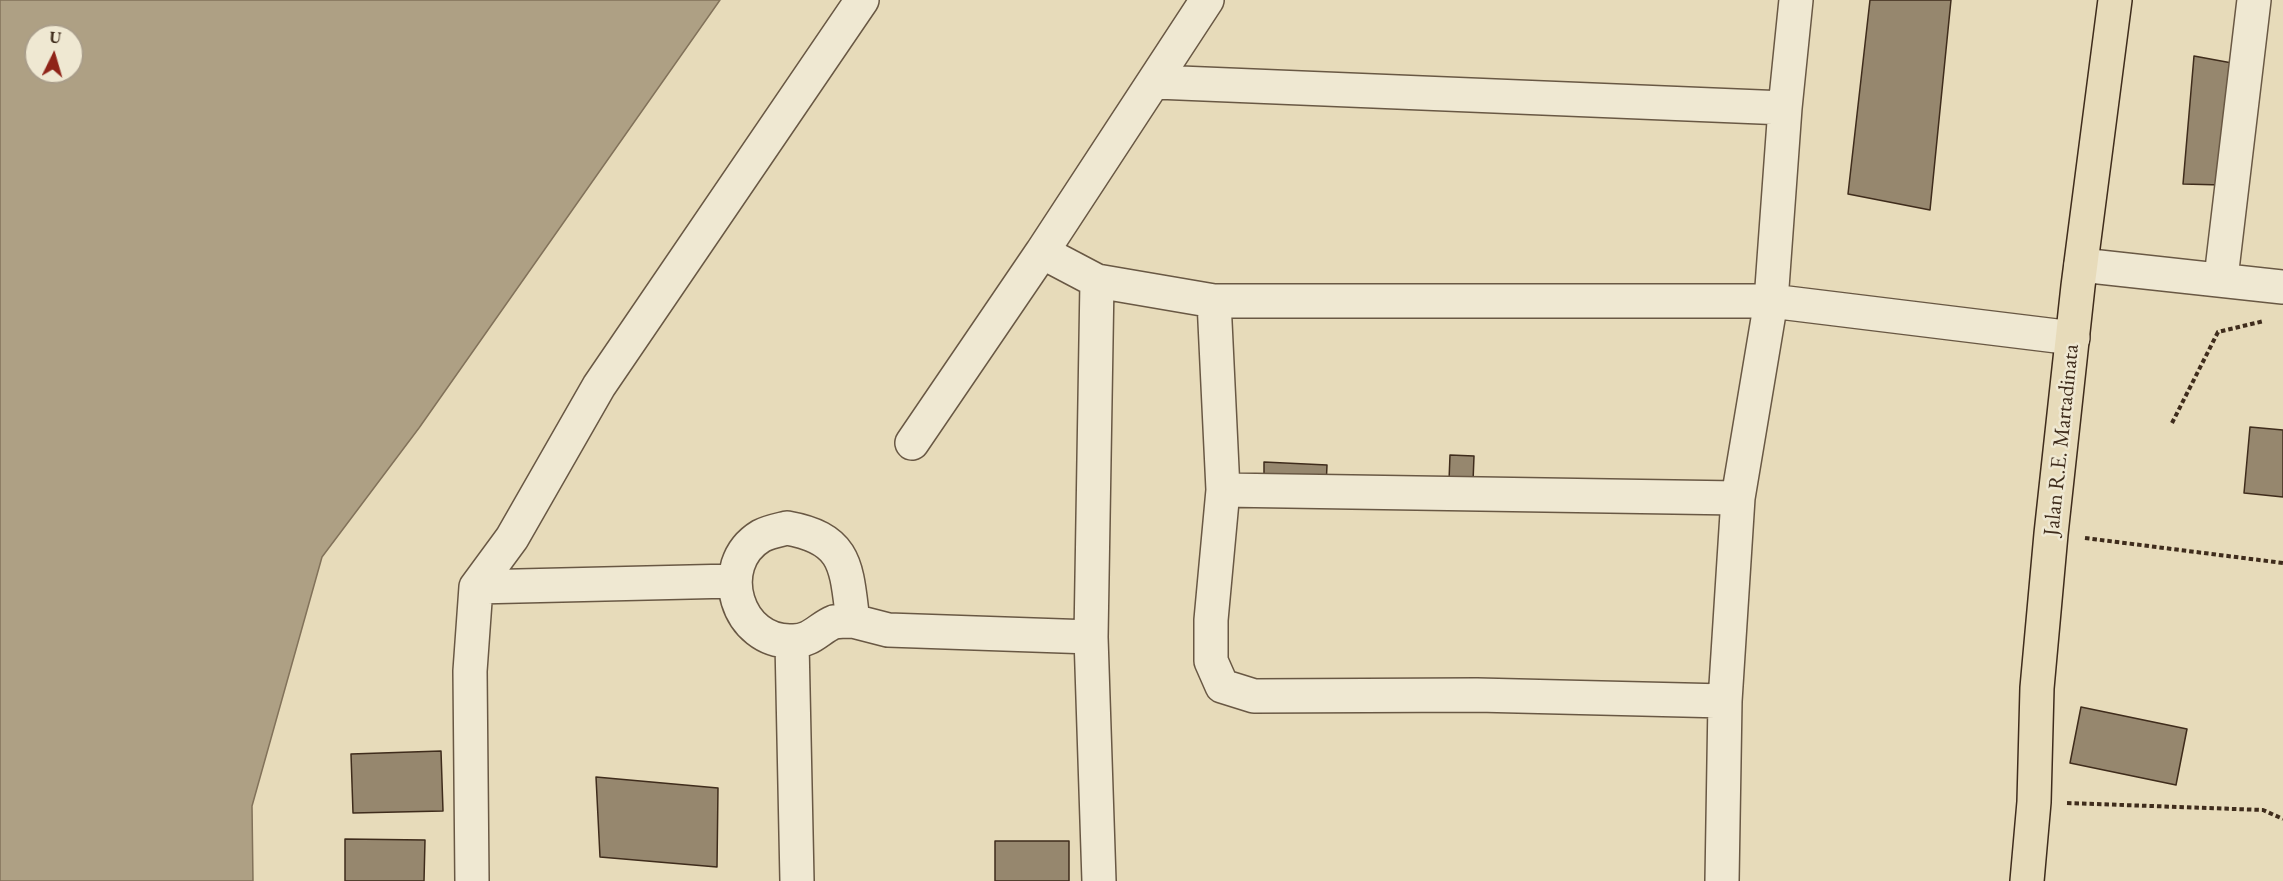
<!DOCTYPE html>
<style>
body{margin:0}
#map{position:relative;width:2283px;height:881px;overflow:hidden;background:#e7dbba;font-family:"EB Garamond",serif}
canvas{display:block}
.north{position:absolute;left:24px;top:24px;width:60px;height:60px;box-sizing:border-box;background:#efe8d2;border:2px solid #a99d89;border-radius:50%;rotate:5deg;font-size:16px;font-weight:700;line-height:24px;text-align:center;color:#3f2c1c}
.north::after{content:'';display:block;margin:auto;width:21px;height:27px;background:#8f2418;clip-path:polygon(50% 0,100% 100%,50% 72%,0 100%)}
</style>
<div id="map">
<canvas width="2283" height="881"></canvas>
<div class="north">U</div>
</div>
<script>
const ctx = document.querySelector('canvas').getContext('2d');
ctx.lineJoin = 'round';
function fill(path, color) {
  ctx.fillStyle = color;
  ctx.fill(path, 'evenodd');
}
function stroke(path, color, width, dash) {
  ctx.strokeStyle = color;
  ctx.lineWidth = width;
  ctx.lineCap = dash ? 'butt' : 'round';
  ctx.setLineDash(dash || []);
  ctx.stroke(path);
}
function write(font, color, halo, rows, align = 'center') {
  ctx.font = font + ' "EB Garamond",serif';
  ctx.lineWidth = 5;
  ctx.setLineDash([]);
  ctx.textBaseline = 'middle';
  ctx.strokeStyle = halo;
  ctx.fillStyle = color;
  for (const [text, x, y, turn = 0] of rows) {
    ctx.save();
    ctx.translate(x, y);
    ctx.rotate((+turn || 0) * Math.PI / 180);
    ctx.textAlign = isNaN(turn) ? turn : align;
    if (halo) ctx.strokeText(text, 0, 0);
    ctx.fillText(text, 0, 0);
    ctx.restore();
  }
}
const water = new Path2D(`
 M0,0H720L419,428L322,557L252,806L253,881H0ZM36,36H72V72H36Z`);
const building = new Path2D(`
 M1870,0H1951L1930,210L1848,194Z
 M2194,56L2232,63L2222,185L2183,184Z
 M2250,427L2283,430V497L2244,493Z
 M1450,455L1474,456L1473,482L1449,481Z
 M1264,462L1327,465L1326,488L1264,486Z
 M2081,707L2187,729L2176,785L2070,763Z
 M441,751L443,811L353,813L351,754Z
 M596,777L718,788L717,867L600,857Z
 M345,839L425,840L424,881H345Z
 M995,841H1069V881H995Z`);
const path = new Path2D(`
 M2172,423L2218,332L2264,321
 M2085,538L2283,563
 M2067,803L2263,810L2283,819`);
const minor = new Path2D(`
 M1156,82L1785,108
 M1042,252L1207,0
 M2081,265L2283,287
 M2221,278L2254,0
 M1214,301L1223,490L1211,620V661L1222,686L1254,696L1477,695L1725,701L1738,498L1771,301L2073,338
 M912,443L1042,252L1097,281L1214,301H1771L1785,108L1796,0
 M1223,490L1738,498
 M787,528C848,539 846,567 853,621C847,621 839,621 834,622C819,628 812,641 793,641C737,644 713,565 761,536C768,532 779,530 787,528Z
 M476,587L512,538L599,386L862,0
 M853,621L888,630L1091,637L1097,281
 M1091,637L1099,881
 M792,642L797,881
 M472,881L470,671L476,587L733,581
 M1722,881L1725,701`);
const highway = new Path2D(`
 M2027,881L2034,802L2037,688L2051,534L2078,286L2115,0`);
const streetNames = [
 ["Jalan R.E. Martadinata",2062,440,-84]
];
fill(water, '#aea084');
stroke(water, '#82725a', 1.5);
fill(building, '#96876e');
stroke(building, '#3f2c1c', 1.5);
stroke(minor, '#695844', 36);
stroke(highway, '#3f2c1c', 36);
stroke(path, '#3f2c1c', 4, [4.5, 3]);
stroke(minor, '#efe8d2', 33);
stroke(highway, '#e7dbba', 33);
write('22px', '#3f2c1c', '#efe8d2', streetNames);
</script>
